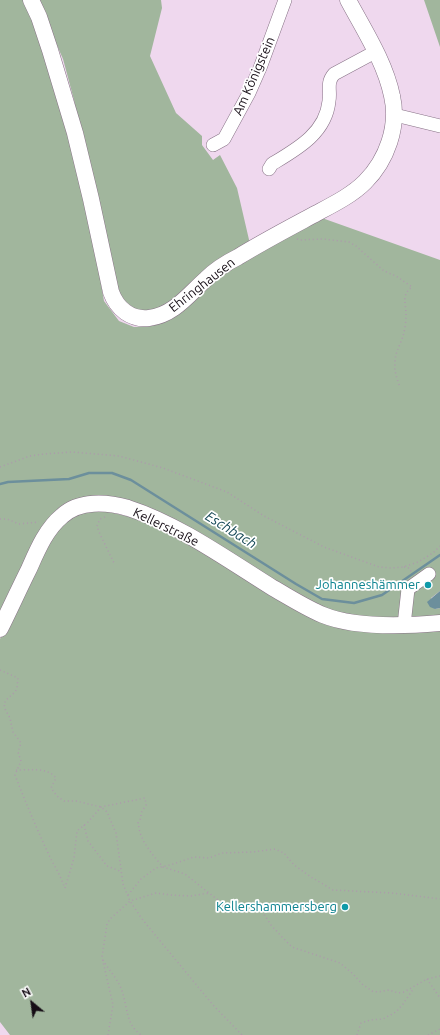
<!DOCTYPE html>
<meta charset="utf-8">
<style>
body{margin:0}
#map{position:relative;width:440px;height:1035px;overflow:hidden;background:#efd8ee;font-family:Ubuntu,sans-serif}
canvas{display:block}
.north{position:absolute;left:12px;top:983px;width:40px;height:40px;-webkit-text-stroke:3px #fff;paint-order:stroke;rotate:331deg;font-size:11px;font-weight:700;line-height:16px;text-align:center;color:#150d15}
.north::after{content:'';display:block;margin:auto;width:14px;height:18px;background:#150d15;clip-path:polygon(50% 0,100% 100%,50% 72%,0 100%)}
</style>
<div id="map">
<canvas width="440" height="1035"></canvas>
<div class="north">N</div>
</div>
<script>
const ctx = document.querySelector('canvas').getContext('2d');
ctx.lineJoin = 'round';
function fill(path, color) {
  ctx.fillStyle = color;
  ctx.fill(path, 'evenodd');
}
function stroke(path, color, width, dash) {
  ctx.strokeStyle = color;
  ctx.lineWidth = width;
  ctx.lineCap = dash ? 'butt' : 'round';
  ctx.setLineDash(dash || []);
  ctx.stroke(path);
}
function write(font, color, halo, rows, align = 'center') {
  ctx.font = font + ' Ubuntu,sans-serif';
  ctx.lineWidth = 3.5;
  ctx.setLineDash([]);
  ctx.textBaseline = 'middle';
  ctx.strokeStyle = halo;
  ctx.fillStyle = color;
  for (const [text, x, y, turn = 0] of rows) {
    ctx.save();
    ctx.translate(x, y);
    ctx.rotate((+turn || 0) * Math.PI / 180);
    ctx.textAlign = isNaN(turn) ? turn : align;
    if (halo) ctx.strokeText(text, 0, 0);
    ctx.fillText(text, 0, 0);
    ctx.restore();
  }
}
const forest = new Path2D(`
 M0,0H25L29,6L71,140L98,266L104,301L119,321L134,327L152,326L166,321L232,266L322,218L440,260V591L431,598L435,609L440,608V618H355L327,611L154,513L70,505L0,618Z
 M37,0H161L162,8L150,56L176,113L202,136V145L213,160L220,155L237,188L250,244C225,262 200,283 174,300C169,303 163,309 158,310C138,314 128,307 118,291L80,132L74,100L63,59Z
 M424,0H440V47Z
 M93,508L151,522L314,615L440,627V1035H10L0,1022V639L26,586L58,525Z`);
const water = new Path2D(`
 M440,591V608L435,609L430,607L427,602Z`);
const stream = new Path2D(`
 M0,484L8,482L69,479L89,473H112L131,480L296,584L322,599L354,603L382,595L440,555`);
const path = new Path2D(`
 M297,239L300,240L323,239L349,242L356,246L384,271L396,276L412,287C401,295 406,303 406,315C406,321 405,330 403,336C400,346 395,352 395,363C394,371 397,379 400,387
 M0,467L30,456L44,454L72,452L119,456L163,468L227,492L264,516L324,547L379,567L391,568L403,567L418,562L433,553L440,546
 M105,517L100,519L97,526L99,532L114,563
 M0,519H7L19,524L39,522
 M404,567L409,568L412,573
 M0,670L18,678L17,688L15,692L6,700L4,704L5,709L10,718L13,732L21,743L18,752L21,761L15,775C25,801 36,827 48,853C53,864 60,874 64,886
 M16,770C29,770 48,767 56,778L51,788L57,796L64,801H76L101,807L107,812L116,833L123,884L130,901L142,919L213,1005L242,1035
 M84,825L88,841L107,866L120,871
 M65,888L74,858L77,831L88,822L101,807L145,798L146,805L141,813V818L138,823L140,833L144,842L152,854L163,867L185,874L228,908C240,910 245,903 258,905L271,925L281,936L292,947L340,963L353,974L362,984L372,991L378,992L389,990L398,993L404,992L427,979L440,976
 M128,895L141,879L156,868L170,865L194,857L209,858L222,853L253,852L275,849L284,853L294,865L311,877L333,890L392,893L440,899
 M103,960C108,969 116,977 120,986C128,1003 124,1023 141,1035
 M427,979L440,998
 M108,1035L113,1005L102,957L107,924L110,919L130,901L156,893L171,895L191,896L209,893
 M357,1035L361,1023L370,1020L383,1019L396,1012L403,1004L414,988
 M428,1035L440,1029`);
const minor = new Path2D(`
 M395,115L440,126
 M213,145L224,139L249,93L260,68L285,0
 M269,169L272,164C297,149 326,133 329,101C331,91 326,83 334,74L375,52
 M404,625L408,589L429,574`);
const major = new Path2D(`
 M31,0L39,17L50,50L75,133L91,199L111,292C117,309 131,320 149,318C174,315 189,294 206,279C215,270 226,263 238,257C264,241 291,227 317,213C334,204 352,195 365,182C387,160 399,126 392,96C385,62 364,30 348,0
 M0,629C10,609 19,589 29,569C37,551 46,529 62,516C79,500 107,502 128,508C178,524 228,560 273,588C289,597 306,608 323,615C355,628 406,626 440,623`);
const markers = [
 [428,585,4,"#0f9aa8"],
 [345,907,4,"#0f9aa8"]
];
const streetNames = [
 ["Am Königstein",254,76,-66],
 ["Ehringhausen",202,285,-38],
 ["Kellerstraße",166,527,26]
];
const cultureNames = [
 ["Johanneshämmer",420,585],
 ["Kellershammersberg",337,907]
];
const waterNames = [
 ["Eschbach",231,530,32]
];
fill(forest, '#a1b69d');
fill(water, '#6c8f9c');
stroke(stream, '#6c8f9c', 2.5);
stroke(minor, '#877286', 14);
stroke(major, '#877286', 17);
stroke(path, '#ad9aac', 1.5, [1, 3]);
stroke(minor, '#fff', 13);
stroke(major, '#fff', 16);
for (const [x, y, r, color] of markers) {
  const dot = new Path2D();
  dot.arc(x, y, r, 0, 2 * Math.PI);
  ctx.fillStyle = color;
  ctx.fill(dot);
  stroke(dot, '#fff', 1.5);
}
write('13px', '#150d15', '#fff', streetNames);
write('13px', '#0d838f', '#fff', cultureNames, 'right');
write('italic 14px', '#134655', '#fff', waterNames);
</script>
